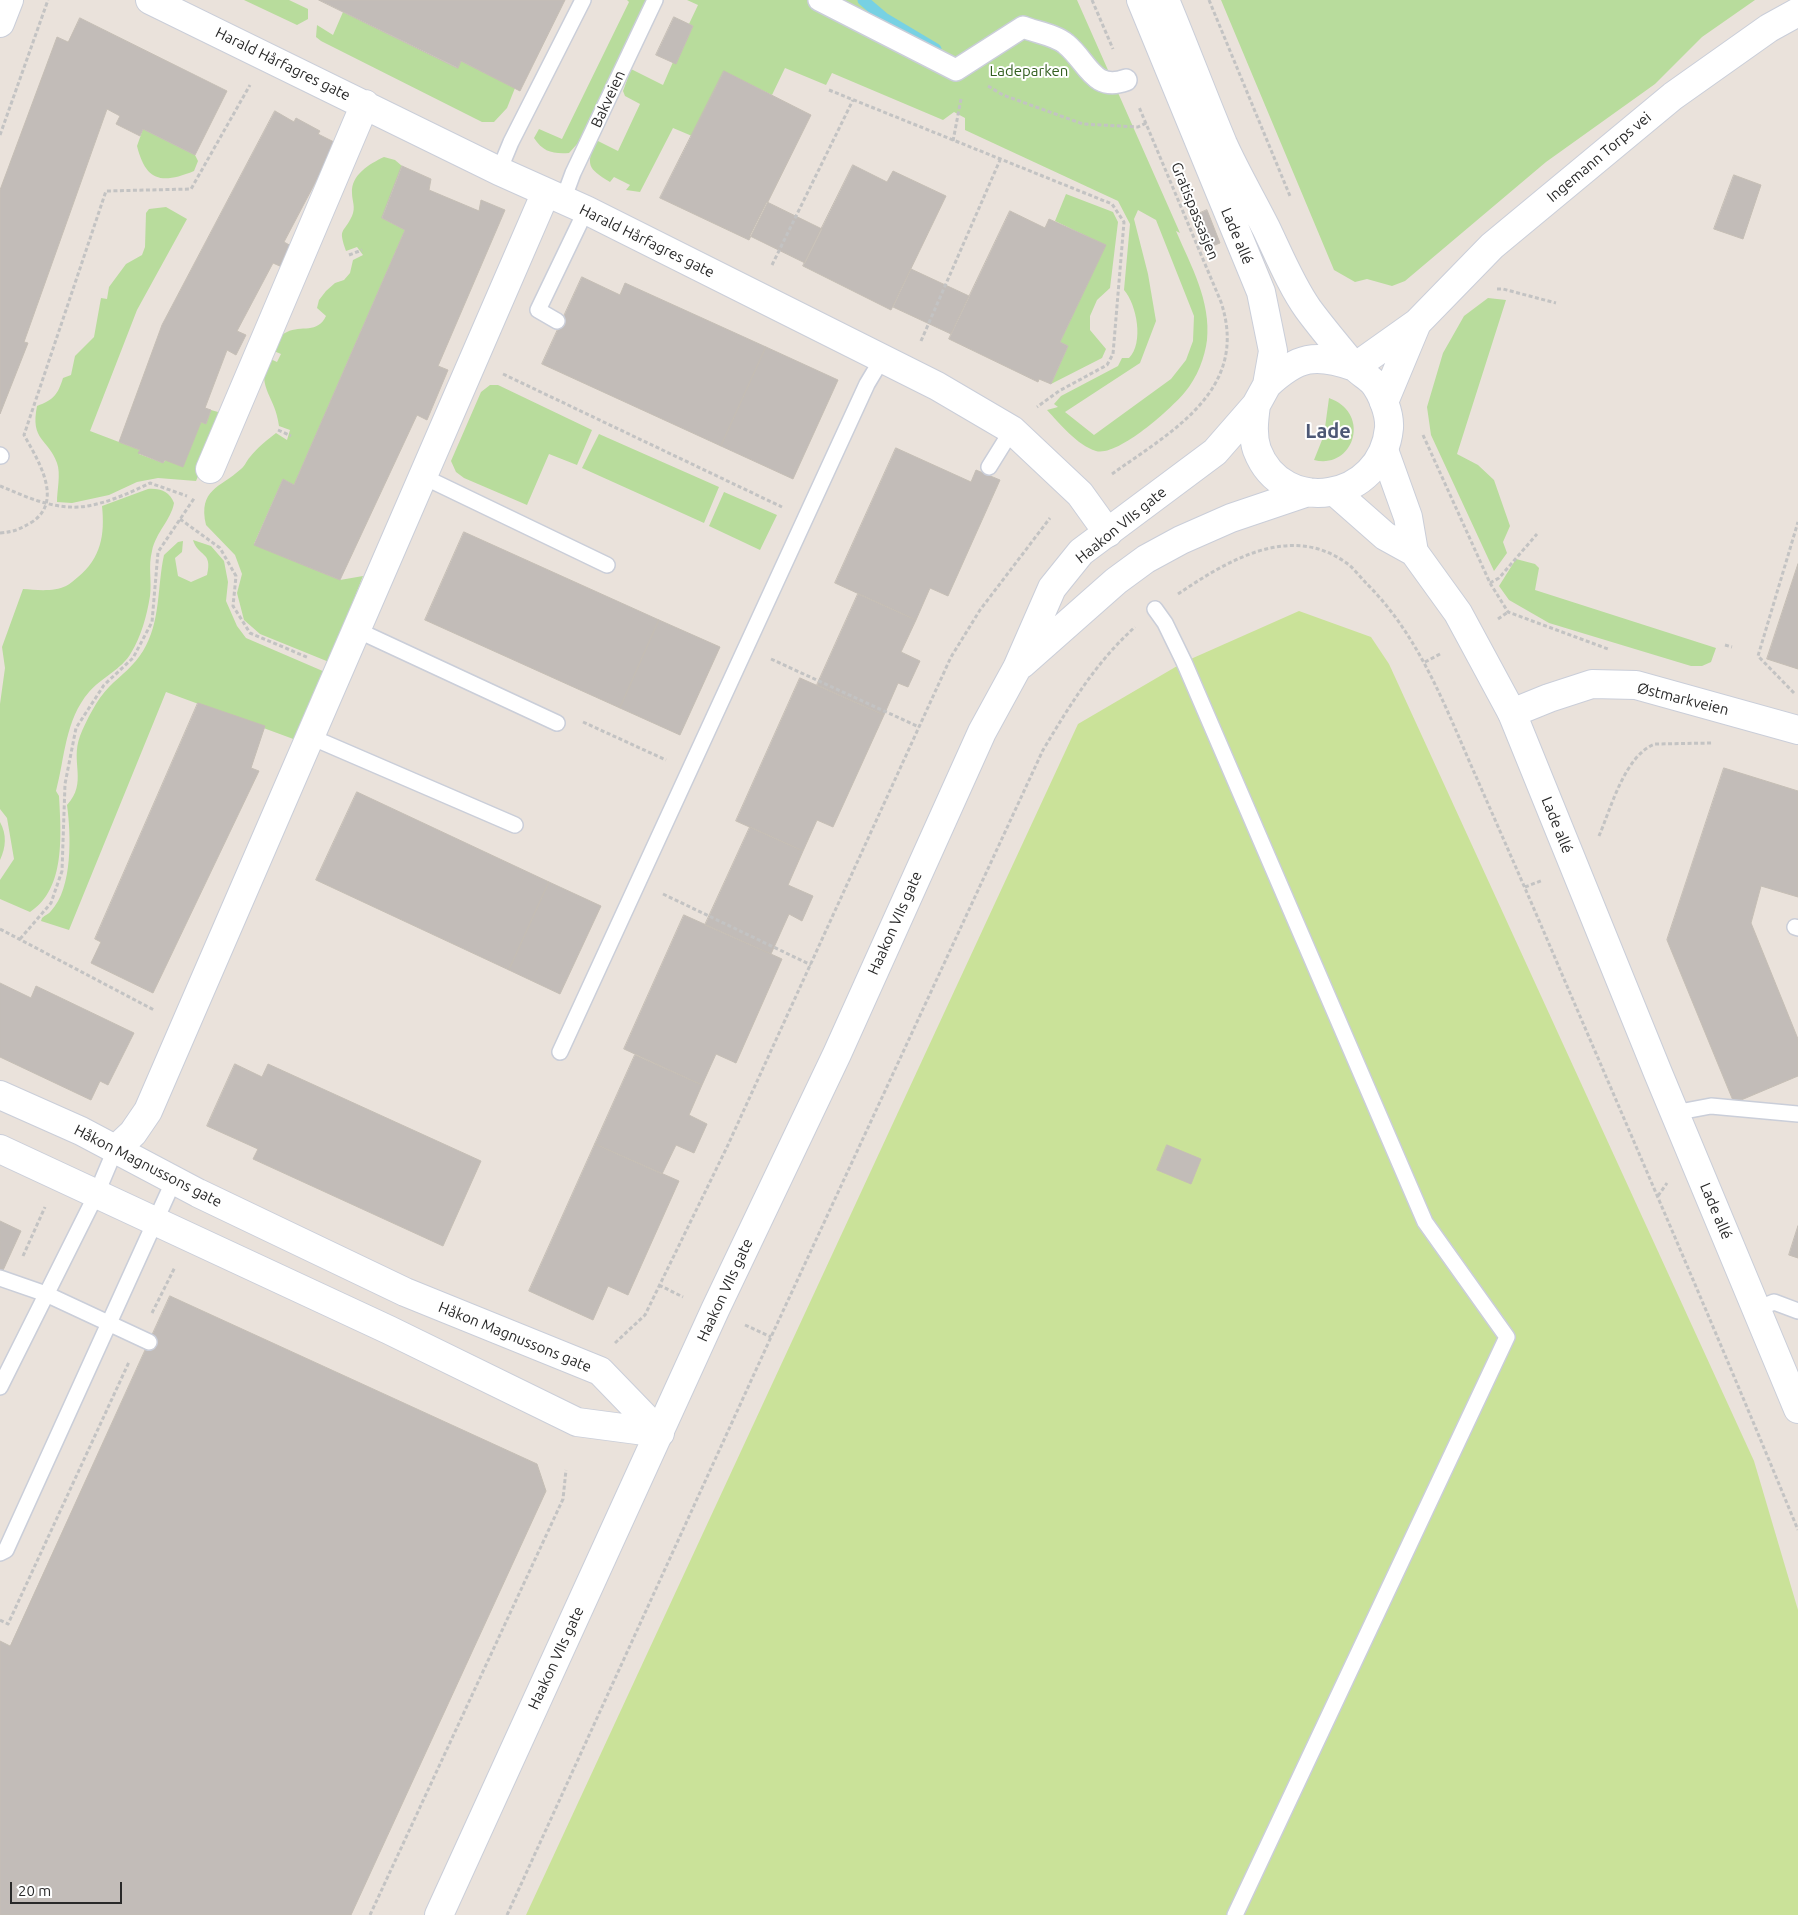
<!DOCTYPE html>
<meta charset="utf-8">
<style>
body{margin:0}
#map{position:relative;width:1798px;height:1915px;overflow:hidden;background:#eae2db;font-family:Ubuntu,sans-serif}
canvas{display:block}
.scale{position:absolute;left:10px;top:1882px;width:112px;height:22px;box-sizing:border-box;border:2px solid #292929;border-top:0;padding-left:6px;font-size:15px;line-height:18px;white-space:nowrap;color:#292929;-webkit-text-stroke:4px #fff;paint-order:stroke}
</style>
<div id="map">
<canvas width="1798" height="1915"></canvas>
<div class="scale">20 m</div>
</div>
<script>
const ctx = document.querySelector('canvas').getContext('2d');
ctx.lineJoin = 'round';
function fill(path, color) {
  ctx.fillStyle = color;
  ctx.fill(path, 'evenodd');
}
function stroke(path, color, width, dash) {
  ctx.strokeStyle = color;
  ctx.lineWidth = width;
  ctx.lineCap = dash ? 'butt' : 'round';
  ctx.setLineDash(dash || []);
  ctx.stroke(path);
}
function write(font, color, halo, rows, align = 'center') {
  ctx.font = font + ' Ubuntu,sans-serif';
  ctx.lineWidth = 4;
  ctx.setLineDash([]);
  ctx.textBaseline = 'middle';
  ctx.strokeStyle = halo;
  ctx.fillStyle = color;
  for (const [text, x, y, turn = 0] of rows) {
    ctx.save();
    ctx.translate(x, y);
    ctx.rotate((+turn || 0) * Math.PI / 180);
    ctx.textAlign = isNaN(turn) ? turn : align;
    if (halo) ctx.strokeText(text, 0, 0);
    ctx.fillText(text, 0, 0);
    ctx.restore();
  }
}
const green = new Path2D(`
 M244,0H289L308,9V19L297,25Z
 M627,0H647L578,143L569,153C553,154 543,152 534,138L539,129L562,139L629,2Z
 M687,0H1077L1180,233L1176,231C1191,266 1211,301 1207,340C1205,357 1197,378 1185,392C1172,408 1118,457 1096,451C1077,445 1060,424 1047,410L1058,407L1054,404L1061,396L1118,366L1122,358H1129C1144,343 1137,305 1124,290L1130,224L1118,201L965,130V118L954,112L943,120L832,73L826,85L785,68L772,95L724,72L692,136L673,128L640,192L626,190L630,185L614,177L610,182C587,168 586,165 596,140L618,151L640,104L625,96L623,91L631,69L663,85L673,62L676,63L693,26L689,24L698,5ZM1138,210L1156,220L1194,316L1193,341L1186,360L1171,379L1094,435L1065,412L1140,363L1156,321L1148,274L1134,219Z
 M1221,0H1755L1702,37L1655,84L1546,162L1405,281L1392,286L1367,279L1355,282L1334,270Z
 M343,12L457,68L461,61L515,88L507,108L494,122H482L321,41L316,37L317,25L333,35Z
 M143,129L195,155L198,161L194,171C162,184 146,182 137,146Z
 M384,157L395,160L402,166L382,218L405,230L294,485L283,479L254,544L340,580L363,576L329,662L260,634L244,620L237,593L242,574L235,555L206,525C198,489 220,488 241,469C245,466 247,460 250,457C257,448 267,440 276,433L287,440L290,430L279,426C275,395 258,392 266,357L277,362L281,354L269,349C274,343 280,335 287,332C301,325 318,334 326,316L317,308L319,300L326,291L335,283L344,280L350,273L353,260L363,255L357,247L346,251C338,227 343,235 352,216C356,207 352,201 352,193C351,175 369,164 384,157Z
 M1066,194L1113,212L1118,222L1110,288L1097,300L1090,316V330L1106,349L1102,358L1051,384L1068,346L1060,342L1105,245L1055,221Z
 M166,207L187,219L137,310L90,431L140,450L139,454L163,463L201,422L206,424L211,410L225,414L196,481L158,478L137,482L109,495L72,503L57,502C57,490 61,474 57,463C48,438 30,441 37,406C54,400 58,394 63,378L71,375L75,356L94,337L101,298L107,299L109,287L126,264L142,255L145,247L146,213L149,209Z
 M1488,298L1506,300L1457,454L1478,465L1494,480L1510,526L1503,542L1507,553L1494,571L1431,435L1427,407L1443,353L1464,316Z
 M490,385H498L592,430L577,465L549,454L527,505L464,478L456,472L451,461L481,392Z
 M1329,398C1372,413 1354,470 1314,460L1324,435Z
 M599,434L719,487L704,523L582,468Z
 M148,489C160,488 170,492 174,503C171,520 156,532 152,551C148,566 152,581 150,596C147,615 141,637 131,653C122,669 101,678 89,692C65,720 65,757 56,791L59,796C61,834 66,889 30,912L0,899V880L14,859L7,818L0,809V704L5,668L2,647L23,589C36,590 54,592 66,586C70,584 74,580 78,577C101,558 105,535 102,506Z
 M724,492L777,515L760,550L709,526Z
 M193,540L211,546L224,561L228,582L226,601L237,626L246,638L325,672L296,740L166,692L69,930L41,921L42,918C45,915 49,914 51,911C73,888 71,834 67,805C88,782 70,763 80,736C86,721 97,699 109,687C121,675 134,666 143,651C161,622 157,587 164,555L178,542L183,541L182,552L175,558L178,576L191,582L207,575C213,551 198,557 193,540Z
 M1516,559L1535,564L1539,568L1535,590L1716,648L1711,662L1702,666H1691L1549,623L1509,600L1499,586Z
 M0,822C7,835 6,847 0,860Z`);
const pitch = new Path2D(`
 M1299,611L1371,637L1389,664L1754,1461L1798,1610V1915H526L1078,724L1184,662Z`);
const stream = new Path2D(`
 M863,0L884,18L936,49`);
const building = new Path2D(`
 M319,0H565L520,91L461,61L458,68Z
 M674,17L693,26L676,64L656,55Z
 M80,18L227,91L195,155L143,129L140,136L116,124L120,116L107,109L24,342L28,343L0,414V190L57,37L68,42Z
 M724,71L811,115L749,240L660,198Z
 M275,111L294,122L296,118L320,131L318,134L336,143L284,242L293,247L282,267L273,263L237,331L246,335L236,355L227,350L205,408L211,410L206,424L201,422L183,467L165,460L163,463L138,453L140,450L119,442L162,325Z
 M853,165L887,182L893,171L946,196L891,310L803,266Z
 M402,166L431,179L429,190L479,211L481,200L505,210L438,366L448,370L427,420L417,415L340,580L254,545L283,479L294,485L405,230L382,218Z
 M1734,175L1761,185L1743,239L1714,229Z
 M767,202L822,229L805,263L750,236Z
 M1207,210L1220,243L1210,247L1198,214Z
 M1010,211L1045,228L1049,219L1106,245L1060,342L1068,346L1051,384L1039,379L1038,382L949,339Z
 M911,269L969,296L951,334L893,307Z
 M582,277L620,295L625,283L766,347L721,446L542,364Z
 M766,347L838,380L793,479L721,446Z
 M896,448L971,482L976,470L1000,480L948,596L930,588L916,620L835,583Z
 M464,532L659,620L620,708L425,620Z
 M1798,564V669L1767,659Z
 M858,594L916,620L901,652L920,661L908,687L898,683L884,715L817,685Z
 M659,620L720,647L680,735L620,708Z
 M800,678L884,715L833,827L817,820L803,851L736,821Z
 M198,703L265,726L251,768L259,771L153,993L91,963L101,942L95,939Z
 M1724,768L1798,791V897L1761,886L1751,923L1798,1039V1076L1734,1103L1667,940Z
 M357,792L549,882L509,970L316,880Z
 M750,827L803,851L788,885L813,896L802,921L789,914L771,954L705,925Z
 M549,882L601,906L560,994L509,970Z
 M684,915L782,959L736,1063L716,1054L702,1085L624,1049Z
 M0,983L31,998L36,986L134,1033L108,1085L100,1081L91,1100L0,1057Z
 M635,1055L702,1085L689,1115L707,1124L694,1153L676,1145L662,1174L595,1144Z
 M235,1064L262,1077L268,1064L481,1161L443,1246L253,1159L258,1149L207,1126Z
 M595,1144L679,1181L628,1295L608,1286L593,1320L529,1291Z
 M1167,1145L1201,1159L1191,1184L1157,1170Z
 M0,1221L21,1231L0,1277Z
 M1798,1226V1258L1789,1255Z
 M170,1296L537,1464L546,1491L351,1915H0V1641L10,1646Z`);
const path = new Path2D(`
 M1092,0L1113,49
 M1209,0L1290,196
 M988,86L1003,95L1083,124L1138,127L1146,123
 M829,90L1112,204L1124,222L1113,354L1107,365L1059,391L1037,407
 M0,135L48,0
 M953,141L961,99
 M349,255L362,250
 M772,265L853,100
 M1497,289H1503L1556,303
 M921,341L1000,160
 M503,374L782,507
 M278,430L291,436
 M1423,435L1490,583L1508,612L1608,649
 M1112,474C1172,431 1250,390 1221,302L1139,107
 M0,486C22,495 45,506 70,507C94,509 128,494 150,483L187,496
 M180,519L220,548L236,576L233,606L250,633L309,658
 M0,533C14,532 20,529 32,522C64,501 38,460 24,435L106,191L191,189L250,85
 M1490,583L1499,578L1537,534
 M1178,594C1227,561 1289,523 1345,562C1353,567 1360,577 1367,584C1422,639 1447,712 1478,781C1506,845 1534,908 1561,972C1641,1158 1721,1343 1798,1530
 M1498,619L1508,612
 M1725,645L1732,647
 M771,659L919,727
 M1425,662L1442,653
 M1794,693L1758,656L1798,522
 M583,722L666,760
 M1599,836C1611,808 1625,755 1655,744L1712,743
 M1525,887L1543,880
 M663,894L811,965
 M0,929L154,1010
 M20,939L51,903L62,871L65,784L76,728L104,685L133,658L152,622L158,552L195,497
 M1658,1196L1667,1183
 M23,1256L45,1207
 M659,1285L683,1297
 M152,1313L175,1267
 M745,1325L771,1337
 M615,1343L645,1315L727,1147L951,657L980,610L1050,518
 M0,1620L8,1624L129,1362
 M370,1915L563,1499L566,1470
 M507,1915L771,1337L1043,750C1070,705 1096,662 1135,627`);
const service = new Path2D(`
 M499,171L511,142L583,0
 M563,200L573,173L655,0
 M557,321L538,310L586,210
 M0,455L1,456
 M989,467L1012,430
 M424,477L607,565
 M1155,609L1165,623L1184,662L1425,1222L1507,1337L1235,1915
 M357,630L557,723
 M311,737L515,825
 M1795,927L1798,928
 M560,1052L867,384L882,359
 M1674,1113L1711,1106L1798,1114
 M0,1278L46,1294L149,1342
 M1757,1309L1774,1302L1798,1311
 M0,1387L96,1195L115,1150
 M0,1553L6,1550L174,1180`);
const pedestrian = new Path2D(`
 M819,0L956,70L1023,27C1035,32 1056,35 1066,44C1088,62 1093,92 1126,80`);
const minor = new Path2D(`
 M150,0L499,171L586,210L937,386L1012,430L1080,494L1108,533
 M0,23L9,0
 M1355,367L1417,323L1492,246L1673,96L1769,28L1798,12
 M1384,402L1417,323
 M210,469L365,104
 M1512,713L1549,698L1592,684L1636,685L1798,730
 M0,1095L81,1131L198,1193L405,1292L600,1371L660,1433
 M0,1149L389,1330L577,1422L660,1433
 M115,1150L133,1133L148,1111L546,192`);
const tertiary = new Path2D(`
 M1384,450L1408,517L1414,552
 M1335,492L1385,536L1414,552L1458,613L1512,713L1658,1073L1798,1409`);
const secondary = new Path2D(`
 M1165,0C1185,48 1203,96 1223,144C1236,173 1252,200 1266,228C1279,255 1291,285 1308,309C1322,328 1338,347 1353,365C1359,372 1367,376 1373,382C1382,393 1390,414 1389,428C1382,501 1283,518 1257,450C1252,435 1254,420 1256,405
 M1267,385C1298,356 1315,353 1355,367
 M1022,664L1116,581L1146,559L1181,540L1231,518L1308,492
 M439,1915L715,1310L837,1054L982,732L1017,668L1052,588L1081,552L1215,452L1256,405L1267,385L1273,351L1261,292L1141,0`);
const streetNames = [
 ["Harald Hårfagres gate",283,64,26],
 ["Bakveien",608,99,-65],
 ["Ingemann Torps vei",1599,157,-40],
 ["Gratispassasjen",1195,211,68],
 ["Lade allé",1237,236,67],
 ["Harald Hårfagres gate",647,241,26],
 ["Haakon VIIs gate",1121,525,-39],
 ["Østmarkveien",1683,699,14],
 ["Lade allé",1557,825,68],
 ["Haakon VIIs gate",895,923,-66],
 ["Håkon Magnussons gate",148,1166,27],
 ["Lade allé",1716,1211,67],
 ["Haakon VIIs gate",725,1290,-65],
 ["Håkon Magnussons gate",515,1337,22],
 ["Haakon VIIs gate",556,1658,-65]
];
const parkNames = [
 ["Ladeparken",1029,71]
];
const districtNames = [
 ["Lade",1328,431]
];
fill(green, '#b8dc9c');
fill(pitch, '#cae299');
stroke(stream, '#77d1e3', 11);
fill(building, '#c2bcb8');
stroke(building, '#c5beb5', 1);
stroke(service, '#caced9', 18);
stroke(pedestrian, '#caced9', 24);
stroke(minor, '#caced9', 30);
stroke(tertiary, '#caced9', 30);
stroke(secondary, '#caced9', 30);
stroke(path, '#c3c3c3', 3, [4, 2.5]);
stroke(service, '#fff', 15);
stroke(pedestrian, '#fff', 21);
stroke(minor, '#fff', 28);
stroke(tertiary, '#fff', 28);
stroke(secondary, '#fff', 28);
write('15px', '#292929', '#fff', streetNames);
write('15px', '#335f20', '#fff', parkNames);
write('bold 20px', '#4d5875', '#fff', districtNames);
</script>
